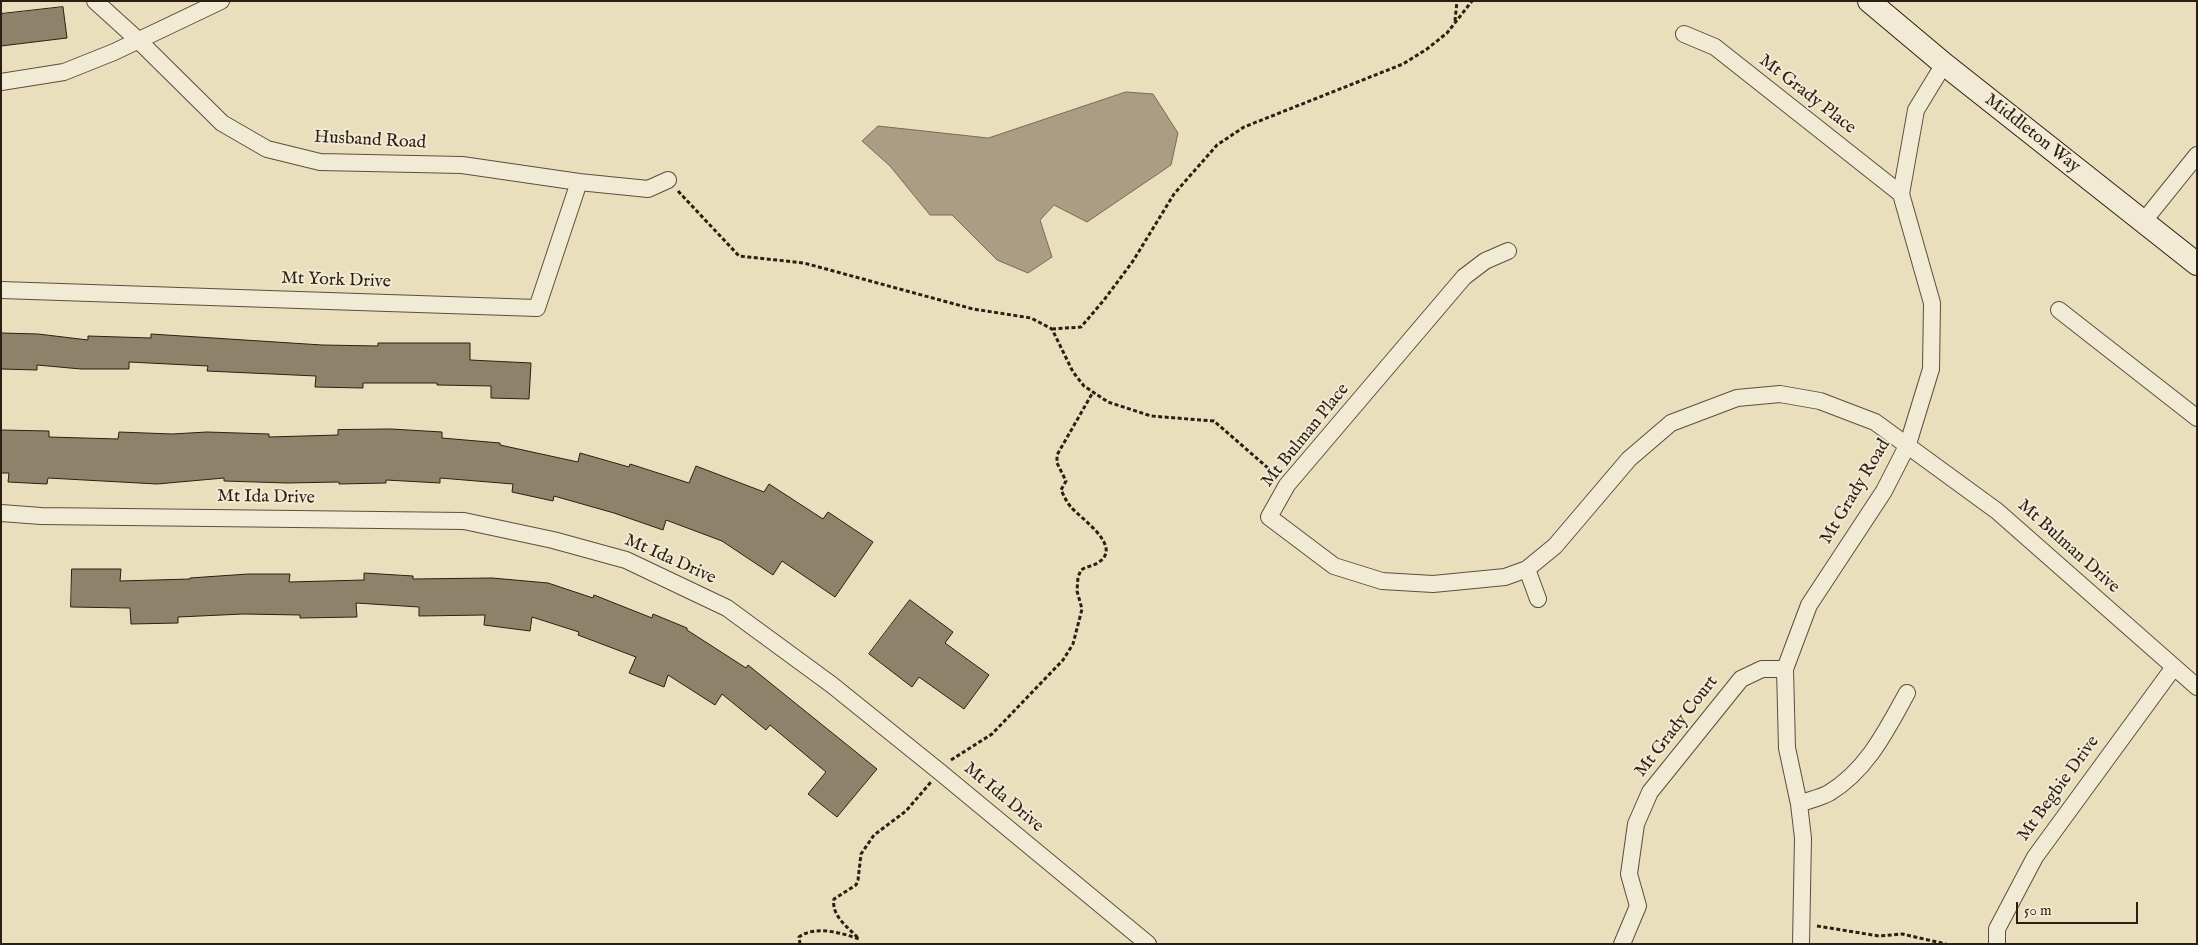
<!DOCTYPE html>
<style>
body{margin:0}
#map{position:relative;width:2198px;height:945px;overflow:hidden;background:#eadfbd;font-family:"IM FELL English",serif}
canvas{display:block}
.frame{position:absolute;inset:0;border:2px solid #2d1e13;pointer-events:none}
.scale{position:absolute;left:2016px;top:902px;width:122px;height:22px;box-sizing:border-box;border:2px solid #2d1e13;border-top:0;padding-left:6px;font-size:15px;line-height:18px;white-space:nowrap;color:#2d1e13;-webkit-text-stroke:4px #f1ead4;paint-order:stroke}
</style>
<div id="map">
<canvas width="2198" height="945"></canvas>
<div class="frame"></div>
<div class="scale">50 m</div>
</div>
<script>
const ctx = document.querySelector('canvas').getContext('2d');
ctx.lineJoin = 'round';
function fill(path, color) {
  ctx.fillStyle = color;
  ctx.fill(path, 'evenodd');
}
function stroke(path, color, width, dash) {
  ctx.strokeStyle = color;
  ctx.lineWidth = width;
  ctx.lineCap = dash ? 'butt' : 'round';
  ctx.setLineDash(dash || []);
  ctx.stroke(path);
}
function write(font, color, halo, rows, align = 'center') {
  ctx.font = font + ' "IM FELL English",serif';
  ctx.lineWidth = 4;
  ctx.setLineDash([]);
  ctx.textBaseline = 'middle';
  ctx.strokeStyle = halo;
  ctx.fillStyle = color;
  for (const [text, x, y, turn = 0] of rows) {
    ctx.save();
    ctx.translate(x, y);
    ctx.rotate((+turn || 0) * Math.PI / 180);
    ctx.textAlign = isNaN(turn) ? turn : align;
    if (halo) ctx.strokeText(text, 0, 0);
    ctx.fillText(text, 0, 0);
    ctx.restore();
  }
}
const water = new Path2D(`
 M1126,92L1153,94L1178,133L1171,165L1087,222L1054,205L1040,220L1052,257L1028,273L997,260L952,215H930L890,166L862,141L878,126L988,138Z`);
const building = new Path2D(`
 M63,7L67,38L1,46V14Z
 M1,333L38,334L88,340V336L151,338V334L322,345L378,346V343H470V360L531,363L529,399L491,398V386L437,385V383H363V388L315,387L316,376L207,371L208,366L129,362V369H81L37,365V370L1,369Z
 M391,429L442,432V438L500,443V445L578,462L580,453L629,467L630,464L689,483L696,466L764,492L769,484L823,519L828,512L873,542L835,597L782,561L773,575L722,541L666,520L663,530L614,513L554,496L553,501L512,492L513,484L440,478V483L386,480V483L339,484V482L287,483L224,481V478L157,484L48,478L47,484L8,482L9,473H1V430L49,431V437L118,439L119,432L172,434L207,432L269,434V437L338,435V430Z
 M72,569H121L120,581L190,579V578L248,574H290L289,582L364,580V573L413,576V579L492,578L548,583L593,598L594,595L652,618L653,614L687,628V630L746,668L748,665L877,769L837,817L808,794L826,772L770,725L766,730L722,694L715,705L668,675L664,687L629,673L636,657L578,635L579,632L532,617L530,631L484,625L485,615L419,616V607L356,603L357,617L300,618V615L243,614L178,617V623L131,624L130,608L71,607Z
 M910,600L953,632L945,643L989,675L964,709L919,677L912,687L869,654Z`);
const path = new Path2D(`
 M1455,21L1457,1
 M678,191L739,256L804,263L973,309L1031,318L1052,329L1073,372L1084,386L1108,402L1151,416L1214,421L1276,475
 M1052,329L1081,327L1104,300L1133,261L1174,194L1217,145L1244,127L1403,64L1427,49L1447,33L1472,1
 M951,760L992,734L1063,660L1073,644L1082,609L1077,591L1078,577L1081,570C1087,566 1094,566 1099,562C1123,546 1080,518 1071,507C1067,503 1064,496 1061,490L1066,481L1057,463V455L1093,392
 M1817,926L1879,936L1902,934L1946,944
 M800,944L799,937C815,925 842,933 859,939C848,927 831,916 834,899L856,885L858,880L861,854L874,835L906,811L931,782`);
const street = new Path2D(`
 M95,1L138,40L222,123L267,149L320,162L462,165L579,182L648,189L668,180
 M1684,34L1715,47L1901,194
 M1,82L64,72L114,52L221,1
 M2143,222L2197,155
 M1508,251L1485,261L1464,277L1287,485L1269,517L1334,566L1382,581L1433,584L1505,577L1527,569L1555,546L1629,459L1671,423L1737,398L1780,394L1820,401L1875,422L1997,511L2197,687
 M1,290L537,308L579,182
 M2059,310L2197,418
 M1,513L41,516L464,521L553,540L626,560L727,608L832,685L940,772L1148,944
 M1527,569L1538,599
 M1799,804C1809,800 1820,798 1829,793C1867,770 1886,731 1907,693
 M1622,944L1638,906L1629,874L1636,824L1650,792L1741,679L1762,669H1785
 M1801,944L1803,838L1799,804L1787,748L1785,669L1809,605L1884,491L1908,444L1931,369L1932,303L1901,194L1916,110L1944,64
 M1997,944V929L2035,857L2174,667`);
const secondary = new Path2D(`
 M1869,1L1944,64L2197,264`);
const streetNames = [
 ["Mt Grady Place",1807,95,38],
 ["Middleton Way",2032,134,38],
 ["Husband Road",370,141,3],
 ["Mt York Drive",336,281,2],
 ["Mt Bulman Place",1306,436,-51],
 ["Mt Grady Road",1856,492,-59],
 ["Mt Ida Drive",266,498,1],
 ["Mt Bulman Drive",2068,547,42],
 ["Mt Ida Drive",670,560,24],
 ["Mt Grady Court",1677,727,-52],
 ["Mt Begbie Drive",2059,789,-54],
 ["Mt Ida Drive",1003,798,40]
];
fill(water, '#aa9d83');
stroke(water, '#786a56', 1);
fill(building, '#8f826b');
stroke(building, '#2d1e13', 1);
stroke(street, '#5c4e3e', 18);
stroke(secondary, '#2d1e13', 24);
stroke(path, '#2d1e13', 3, [4, 2.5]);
stroke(street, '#f1ead4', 16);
stroke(secondary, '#f1ead4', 22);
write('18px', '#2d1e13', '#f1ead4', streetNames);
</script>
